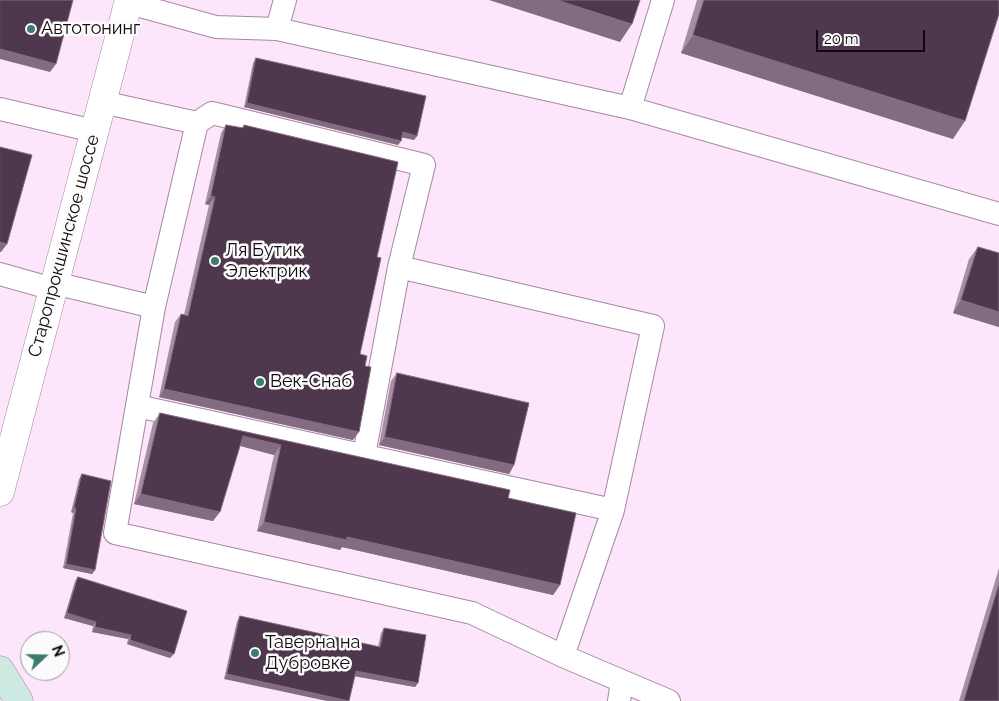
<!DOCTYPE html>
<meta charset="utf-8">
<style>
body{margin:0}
#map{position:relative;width:999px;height:701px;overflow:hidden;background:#fde5fb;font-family:Raleway,sans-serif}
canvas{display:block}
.north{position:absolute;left:20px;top:631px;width:50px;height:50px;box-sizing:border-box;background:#fbfbfb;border:1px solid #9d9a9d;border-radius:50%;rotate:69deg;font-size:14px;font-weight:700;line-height:20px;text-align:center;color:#110810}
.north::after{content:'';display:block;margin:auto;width:18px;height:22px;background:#3b7c6d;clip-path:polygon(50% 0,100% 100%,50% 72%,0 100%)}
.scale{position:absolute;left:816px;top:30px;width:109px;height:22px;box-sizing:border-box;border:2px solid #110810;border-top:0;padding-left:6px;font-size:15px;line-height:18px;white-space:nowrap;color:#110810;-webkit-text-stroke:4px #fbfbfb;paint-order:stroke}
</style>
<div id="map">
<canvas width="999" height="701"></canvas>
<div class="north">N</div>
<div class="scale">20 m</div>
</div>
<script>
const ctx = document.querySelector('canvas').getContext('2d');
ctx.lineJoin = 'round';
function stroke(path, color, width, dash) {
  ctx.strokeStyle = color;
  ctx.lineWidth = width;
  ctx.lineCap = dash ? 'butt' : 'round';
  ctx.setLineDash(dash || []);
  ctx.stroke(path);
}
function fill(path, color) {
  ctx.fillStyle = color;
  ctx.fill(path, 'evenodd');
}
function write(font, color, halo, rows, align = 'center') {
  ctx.font = font + ' Raleway,sans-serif';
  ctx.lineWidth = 5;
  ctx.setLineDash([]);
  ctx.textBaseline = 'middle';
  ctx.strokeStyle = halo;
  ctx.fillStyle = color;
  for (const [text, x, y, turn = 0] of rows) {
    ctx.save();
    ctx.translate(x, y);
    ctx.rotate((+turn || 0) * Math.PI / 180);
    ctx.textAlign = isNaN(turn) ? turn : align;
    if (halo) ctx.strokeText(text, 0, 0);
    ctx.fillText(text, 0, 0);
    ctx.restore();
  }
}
const lane = new Path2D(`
 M285,0L277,29L630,108L999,214
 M129,3L216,27L277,29
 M102,102L197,123L154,307L115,533L472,613L563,656L669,701
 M630,108L663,0
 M0,109L94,131
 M197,123L212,113L424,165L399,267L364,455
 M399,267L653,326L613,510L563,656
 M0,274L53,289
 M54,283L154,307
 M137,406L613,510
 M619,701L622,681`);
const street = new Path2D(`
 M0,492L129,0`);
const secondary = new Path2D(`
 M0,670L19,701`);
const wall = new Path2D(`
 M697,0H999L953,139L681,53Z
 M256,58L417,136L414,140L402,137L401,141L398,145L244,107L253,63Z
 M226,125L242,128L244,125L377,257L360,354L365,366L353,440L159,397L175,322L181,314L184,315L209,205L205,204L221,133Z
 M978,247L999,253V327L953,313L969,259Z
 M397,373L514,465L509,474L379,445L391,381Z
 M160,413L508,498L560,585L553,595L342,547L340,550L257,531L274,455L240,446L213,521L134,504L153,423Z
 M82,474L95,570L92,574L63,568L73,513L71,512L79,479Z
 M999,568V701H959Z
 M78,577L170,658L127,644L128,639L92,632L93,626L64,618L75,581Z
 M240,616L378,647L381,633L384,628L418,683L415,687L355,676L224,679L237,621Z`);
const shadedWall = new Path2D(`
 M489,0H557L632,24L620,42Z
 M693,35L965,121L953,139L681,53Z
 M0,49L56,64L50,72L0,59Z
 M247,103L401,141L398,145L244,107Z
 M403,132L417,136L414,140L400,137Z
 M211,196L215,197L209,205L205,204Z
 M0,242L7,244L1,252H0Z
 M961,300L999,312V327L953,313Z
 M164,389L359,432L353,440L159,397Z
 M243,436L281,445L274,455L237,445Z
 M385,437L514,465L509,474L379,445Z
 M141,494L220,512L213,521L134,504Z
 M74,508H76L73,513L71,512Z
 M264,522L347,537L560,585L553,595L342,547L340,550L257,531Z
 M66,564L95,570L92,574L63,568Z
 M67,613L96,622L93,626L64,618Z
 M95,627L131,635L128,639L92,632Z
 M130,640L174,654L170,658L127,644Z
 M356,671L418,683L415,687L353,676Z
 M227,674L349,701H327L224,679Z`);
const building = new Path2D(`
 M0,0H73L56,64L0,49Z
 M557,0H640L632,24Z
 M704,0H999V14L965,121L693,35Z
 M256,58L426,96L417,136L403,132L401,141L247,103Z
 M226,125L243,128L244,125L398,162L377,257L381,258L360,354L367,356L365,366L371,367L359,432L164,389L181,314L188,316L215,197L211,196Z
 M0,147L32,155L7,244L0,242Z
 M978,247L999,253V312L961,300Z
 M397,373L529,403L514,465L385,437Z
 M160,413L510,490L508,498L576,513L560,585L347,537V540L264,522L281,445L243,436L220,512L141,494Z
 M82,474L111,481L95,570L66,564L76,508H74Z
 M78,577L187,611L174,654L130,640L131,635L95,627L96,622L67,613Z
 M999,584V701H964Z
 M240,616L380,647L384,628L426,635L418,683L356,671L349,701L227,674Z`);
const markers = [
 [31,29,5,"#3b7c6d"],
 [215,261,5,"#3b7c6d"],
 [260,382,5,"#3b7c6d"],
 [255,653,5,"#3b7c6d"]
];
const poiNames = [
 ["Автотонинг",41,29],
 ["Ля Бутик",225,251],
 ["Электрик",225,272],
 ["Век-Снаб",270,382],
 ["Таверна на",265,643],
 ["Дубровке",265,664]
];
const streetNames = [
 ["Старопрокшинское шоссе",64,246,-75]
];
stroke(lane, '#a589a3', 24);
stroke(street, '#a589a3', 29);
stroke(secondary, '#a589a3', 29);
stroke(lane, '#fff', 22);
stroke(street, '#fff', 28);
stroke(secondary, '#cce9e2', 28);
fill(wall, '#a68ea4');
fill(shadedWall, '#836c82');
fill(building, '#4f384e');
stroke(building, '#836c82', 1);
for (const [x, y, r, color] of markers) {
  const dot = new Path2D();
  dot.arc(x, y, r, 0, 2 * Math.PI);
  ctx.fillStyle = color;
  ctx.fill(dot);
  stroke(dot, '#fbfbfb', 2);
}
write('18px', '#110810', '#fbfbfb', poiNames, 'left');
write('18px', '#110810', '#fbfbfb', streetNames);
</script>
